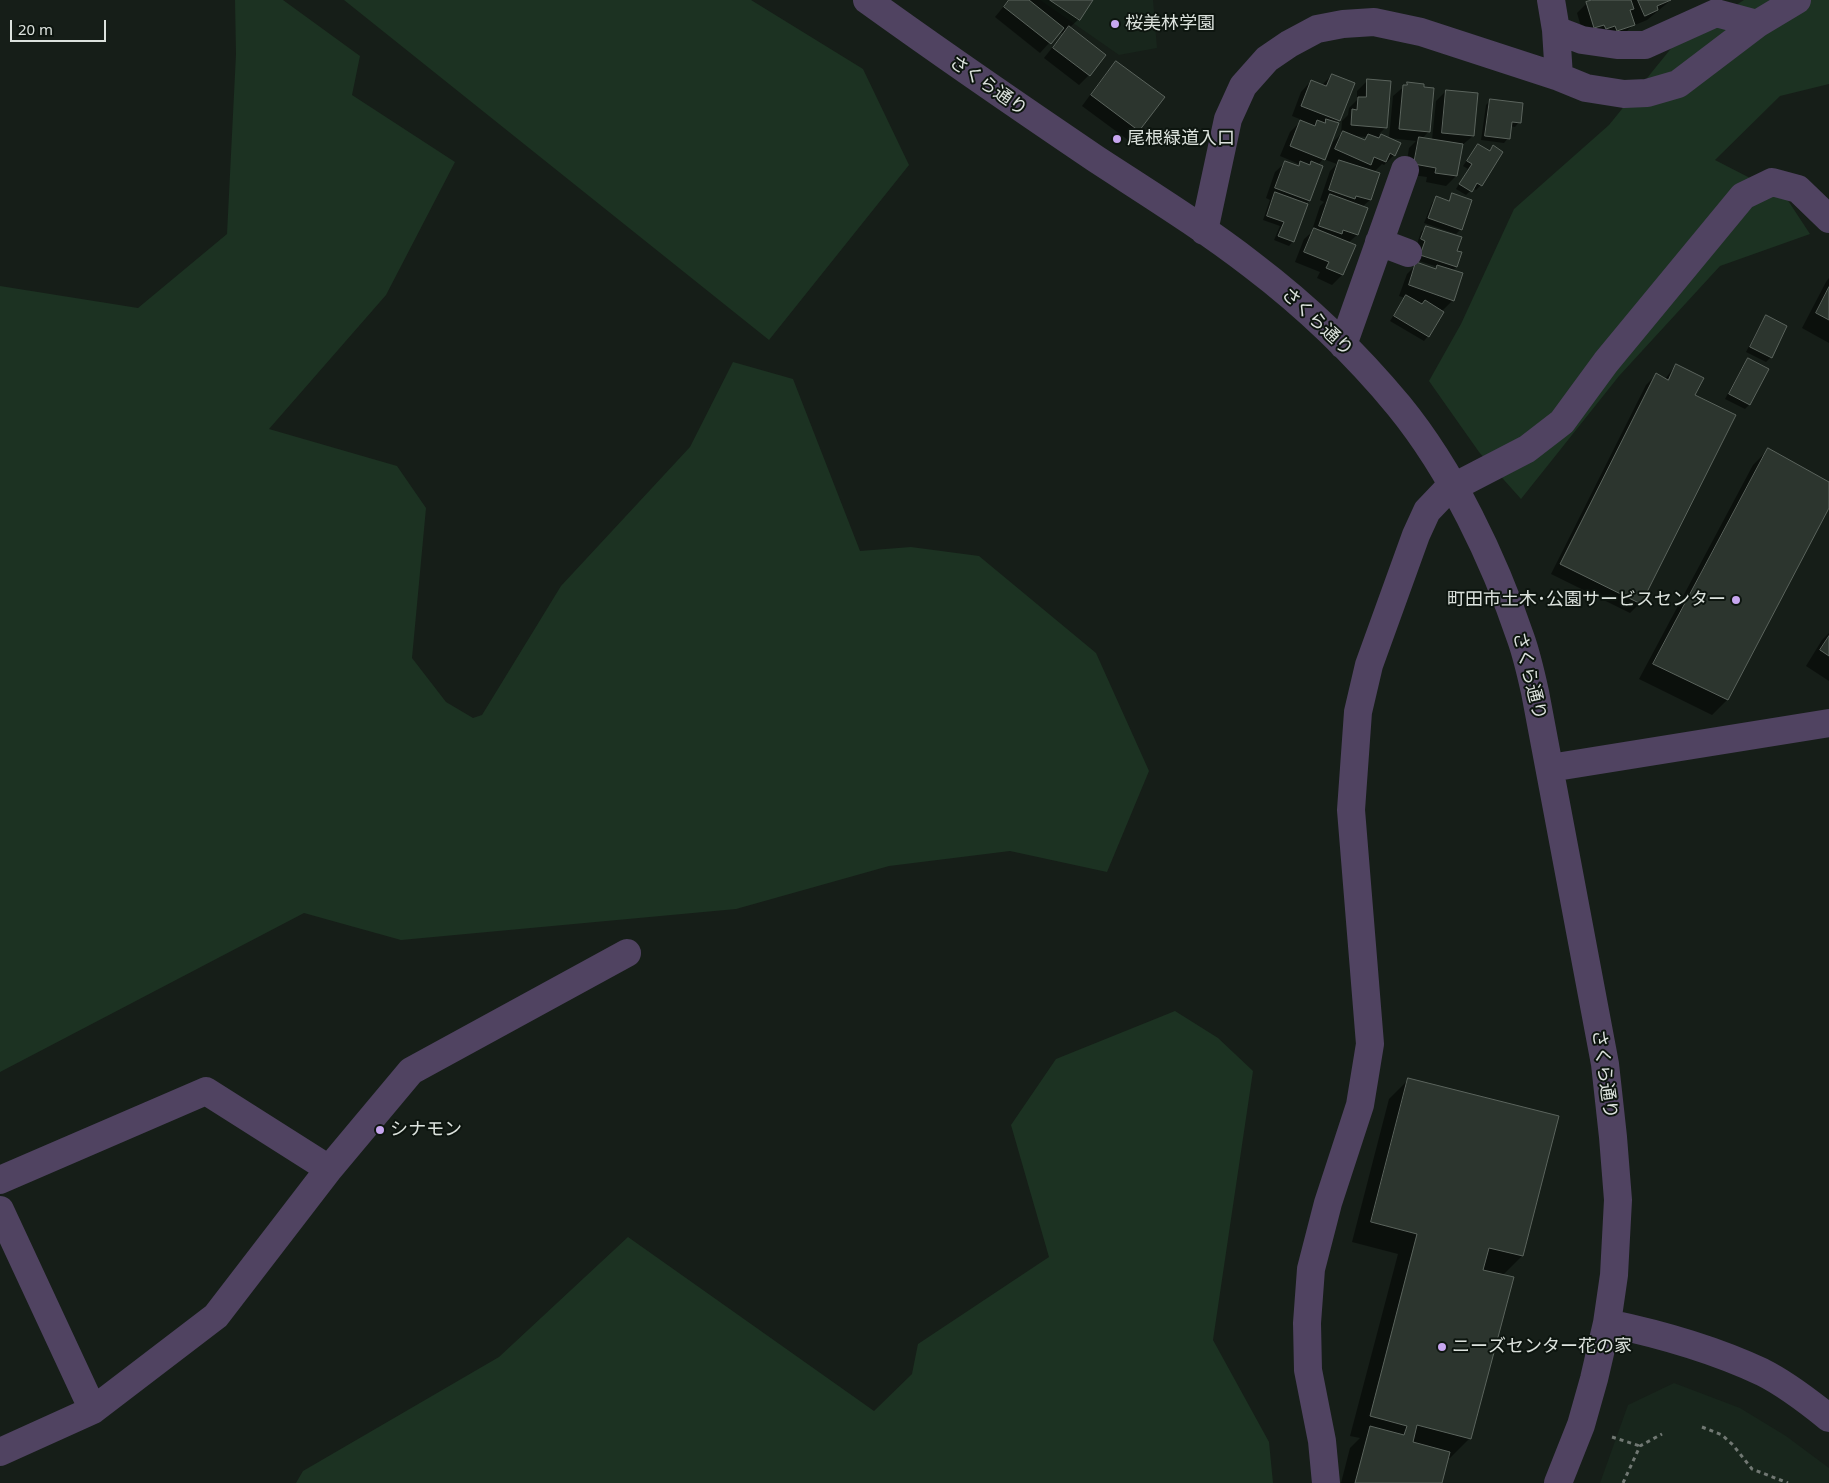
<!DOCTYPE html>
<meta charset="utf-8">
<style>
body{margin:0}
#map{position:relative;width:1829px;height:1483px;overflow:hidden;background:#161e18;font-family:"Noto Sans",sans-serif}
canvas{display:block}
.scale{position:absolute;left:10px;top:20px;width:96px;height:22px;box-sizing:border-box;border:2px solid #dce2dd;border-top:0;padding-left:6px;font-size:15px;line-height:18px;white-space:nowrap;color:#dce2dd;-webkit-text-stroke:4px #0d150f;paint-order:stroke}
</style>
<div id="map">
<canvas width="1829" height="1483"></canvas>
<div class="scale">20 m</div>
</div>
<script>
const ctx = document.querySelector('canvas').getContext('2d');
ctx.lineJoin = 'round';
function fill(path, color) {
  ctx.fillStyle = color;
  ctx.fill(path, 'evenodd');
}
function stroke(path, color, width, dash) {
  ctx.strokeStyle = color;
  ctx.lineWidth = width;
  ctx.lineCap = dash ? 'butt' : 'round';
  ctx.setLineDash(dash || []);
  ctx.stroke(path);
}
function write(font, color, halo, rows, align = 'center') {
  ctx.font = font + ' "Noto Sans","Noto Sans JP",sans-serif';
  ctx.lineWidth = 4;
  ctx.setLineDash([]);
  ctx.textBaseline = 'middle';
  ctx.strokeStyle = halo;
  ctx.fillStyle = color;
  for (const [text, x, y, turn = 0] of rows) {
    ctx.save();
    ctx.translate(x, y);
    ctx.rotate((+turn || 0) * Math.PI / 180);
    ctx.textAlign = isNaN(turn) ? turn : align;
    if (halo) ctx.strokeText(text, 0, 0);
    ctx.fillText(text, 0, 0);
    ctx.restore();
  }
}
const built = new Path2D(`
 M1040,0H1153L1157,48L1119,55Z
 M1674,1383L1740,1408L1786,1436L1829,1468V1483H1600L1628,1405Z`);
const green = new Path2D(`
 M235,0H283L360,56L352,95L455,162L386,295L269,429L397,466L426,508L412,658L446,702L473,718L482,715L561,586L690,447L733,362L793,379L860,551L911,547L979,556L1096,653L1149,771L1107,872L1010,851L889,866L736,909L401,940L304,913L0,1072V286L138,308L227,234L236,54Z
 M344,0H751L863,69L909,165L769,340Z
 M1744,0H1829V84L1780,96L1715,160L1785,196L1810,234L1720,266L1619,376L1521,499L1479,452L1429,381L1461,324L1514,209L1609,125L1673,46Z
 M1175,1011L1218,1038L1253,1071L1213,1340L1269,1442L1273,1483H296L303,1471L499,1357L628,1237L874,1411L912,1374L918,1344L1049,1257L1011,1125L1056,1059Z`);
const shadow = new Path2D(`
 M1009,0H1091L1079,19L1069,28L1089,75L1079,85L1044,58L1063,34L1060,31L1040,53L995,17Z
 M1596,0H1671L1647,20L1635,25L1634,24L1623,35L1584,37L1577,13L1587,3Z
 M1117,62L1138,130L1128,140L1082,106L1107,72Z
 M1332,75L1338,120L1335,123L1323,159L1318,165L1321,166L1309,201L1305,204L1293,241L1289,246L1274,240L1280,226L1263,220L1270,200L1266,198L1275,172L1286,162L1297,167L1299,164L1280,156L1290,132L1302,120L1292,116L1301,92L1311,81L1321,86Z
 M1367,81L1386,127L1379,134L1399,143L1394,155L1384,165L1382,164L1373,173L1378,174L1370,200L1362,207L1357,235L1348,243L1354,245L1342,275L1332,285L1317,278L1320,272L1295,262L1304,239L1311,233L1320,206L1324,202L1320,200L1330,171L1337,164L1326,160L1333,142L1341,134L1342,121L1348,115L1349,108L1357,100V91ZM1353,136L1367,137L1363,141Z
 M1407,84L1429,131L1422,139L1432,140L1436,101L1446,91L1473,136L1461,146L1456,176L1446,186L1426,182L1427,177L1405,174L1409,148L1416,141L1389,138L1393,96Z
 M1490,101L1519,122L1515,127L1510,126L1508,138L1504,143L1481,140L1486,105Z
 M1478,145L1488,152L1493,147L1481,185L1476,190L1473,188L1466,195L1456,189L1468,169L1463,166Z
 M1453,194L1461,229L1456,234L1424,223L1432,203L1436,198L1447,202Z
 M1426,227L1456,251V267L1452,271L1453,300L1441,312L1428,336L1424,341L1390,321L1405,298L1399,296L1407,274L1417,264L1434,270L1438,267L1416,260L1421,246L1417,244L1421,232Z
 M1829,278V343L1802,328L1826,282Z
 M1766,317L1771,357L1766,362L1746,352L1762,321Z
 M1749,360V405L1745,409L1725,399L1744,364Z
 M1676,365L1694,396L1640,603L1630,613L1551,574L1646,385L1656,375L1665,379Z
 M1768,450L1829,483V505L1727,700L1712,715L1639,679L1753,465Z
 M1829,633V681L1806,666L1822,640Z
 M1409,1079L1522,1256L1502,1276L1470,1438L1450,1458L1447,1457L1440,1483H1341L1350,1448L1360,1438L1350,1436L1398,1254L1352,1242L1389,1099Z`);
const building = new Path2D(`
 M1009,0H1029L1064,28L1051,44L1004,7Z
 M1050,0H1093L1080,20Z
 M1592,0H1631L1634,9L1630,10L1635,25L1617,31L1615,26L1606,29L1604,25L1594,28L1586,2Z
 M1638,0H1671L1657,6L1658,10L1645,16Z
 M1069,26L1106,55L1090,76L1053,48Z
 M1116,61L1165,97L1139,131L1091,95Z
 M1332,74L1355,83L1340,121L1301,106L1311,80L1326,86Z
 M1367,79L1391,81L1387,128L1351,125L1352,109L1357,110L1358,97H1366Z
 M1407,82L1424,84V87L1434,88L1430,132L1399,129L1403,85H1407Z
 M1446,90L1478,93L1474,136L1442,133Z
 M1490,99L1523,103L1521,123L1512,122L1510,139L1485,136Z
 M1326,119L1339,123L1325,160L1290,146L1300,120L1315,126L1317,120L1325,123Z
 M1343,131L1365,140L1368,134L1379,138L1381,134L1401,143L1395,156L1390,153L1386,162L1374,157L1371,165L1335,149Z
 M1419,137L1463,144L1457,176L1435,173L1436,168L1414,164Z
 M1478,144L1490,151L1493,145L1503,152L1482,186L1477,183L1472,192L1459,184L1472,164L1467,161Z
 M1339,160L1380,173L1371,200L1356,196L1355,199L1329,190Z
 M1285,161L1299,166L1300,161L1310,165L1311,161L1323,166L1310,201L1275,188Z
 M1275,192L1308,204L1294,242L1278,236L1284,222L1267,216Z
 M1452,193L1472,200L1462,230L1428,218L1436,196L1449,201Z
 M1330,194L1368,208L1358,235L1343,230L1342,234L1319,226Z
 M1426,226L1462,237L1457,251L1462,252L1457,267L1420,255L1425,241L1421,239Z
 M1314,228L1356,245L1343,275L1326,268L1329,262L1304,252Z
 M1416,262L1436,269L1437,265L1463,273L1454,301L1409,285Z
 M1829,287V320L1816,313Z
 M1406,295L1422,304L1425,300L1444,312L1429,337L1394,316Z
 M1766,315L1787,326L1772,358L1750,347Z
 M1748,358L1769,369L1750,405L1729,394Z
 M1676,364L1704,378L1695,395L1736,415L1641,604L1560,564L1656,373L1668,380Z
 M1768,448L1829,482V508L1728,700L1653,664Z
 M1829,636V656L1820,650Z
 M1408,1078L1559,1116L1523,1256L1489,1248L1483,1270L1514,1277L1471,1439L1417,1425L1413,1442L1450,1452L1442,1483H1355L1370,1426L1404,1435L1407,1426L1370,1416L1417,1234L1371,1222Z`);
const path = new Path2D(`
 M1702,1427L1722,1435L1733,1445L1752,1469L1788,1483
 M1612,1437L1640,1446
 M1623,1483L1640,1446L1662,1434`);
const minor = new Path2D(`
 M867,0C942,54 1019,107 1096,159C1148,193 1203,227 1252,265C1306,306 1356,354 1399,406C1452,471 1494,559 1521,639C1527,656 1531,674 1535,692L1605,1064L1613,1137L1618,1200L1614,1275L1607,1323L1594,1379L1581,1425L1558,1483
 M1551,0L1556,30L1559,77
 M1556,30L1582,40L1617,45H1645L1716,13L1757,24
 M1204,231L1228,119L1243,86L1267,59L1289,44L1317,29L1343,24L1374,22L1421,32L1559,77L1586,88L1624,94L1647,93L1678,84L1757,24L1797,0
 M1379,242L1408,253
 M1343,345L1405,170
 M1550,768L1829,723
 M0,1180L206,1091L329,1169
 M0,1210L93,1410
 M1607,1323C1660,1334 1713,1349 1762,1372C1786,1384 1808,1401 1829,1418
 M0,1452L93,1410L216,1316L329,1169L411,1071L627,953
 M1326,1483L1322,1441L1308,1370L1307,1323L1311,1269L1328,1203L1360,1105L1370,1044L1351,810L1358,712L1369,665L1416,535L1427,511L1446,491L1527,449L1562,422L1606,362L1743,196L1772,182L1798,189L1829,219`);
const markers = [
 [1115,24,5,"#c7a6ef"],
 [1117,139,5,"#c7a6ef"],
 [1736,600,5,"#c7a6ef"],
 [380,1130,5,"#c7a6ef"],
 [1442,1347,5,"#c7a6ef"]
];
const poiNames = [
 ["桜美林学園",1125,24],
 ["尾根緑道入口",1127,139],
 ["町田市土木･公園サービスセンター",1726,600,"right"],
 ["シナモン",390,1130],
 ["ニーズセンター花の家",1452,1347]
];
const streetNames = [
 ["さくら通り",988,86,35],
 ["さくら通り",1317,322,43],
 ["さくら通り",1529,676,76],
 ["さくら通り",1604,1074,82]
];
fill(built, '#18261c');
fill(green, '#1c3222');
fill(shadow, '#0007');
fill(building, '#2c352e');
stroke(building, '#5b645d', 1);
stroke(path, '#717873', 3, [4, 4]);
stroke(minor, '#504361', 28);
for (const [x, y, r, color] of markers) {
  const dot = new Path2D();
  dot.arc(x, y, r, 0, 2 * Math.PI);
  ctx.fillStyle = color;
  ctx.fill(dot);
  stroke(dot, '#0d150f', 2);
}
write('18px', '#dce2dd', '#0d150f', poiNames, 'left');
write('18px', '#dce2dd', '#0d150f', streetNames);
</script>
